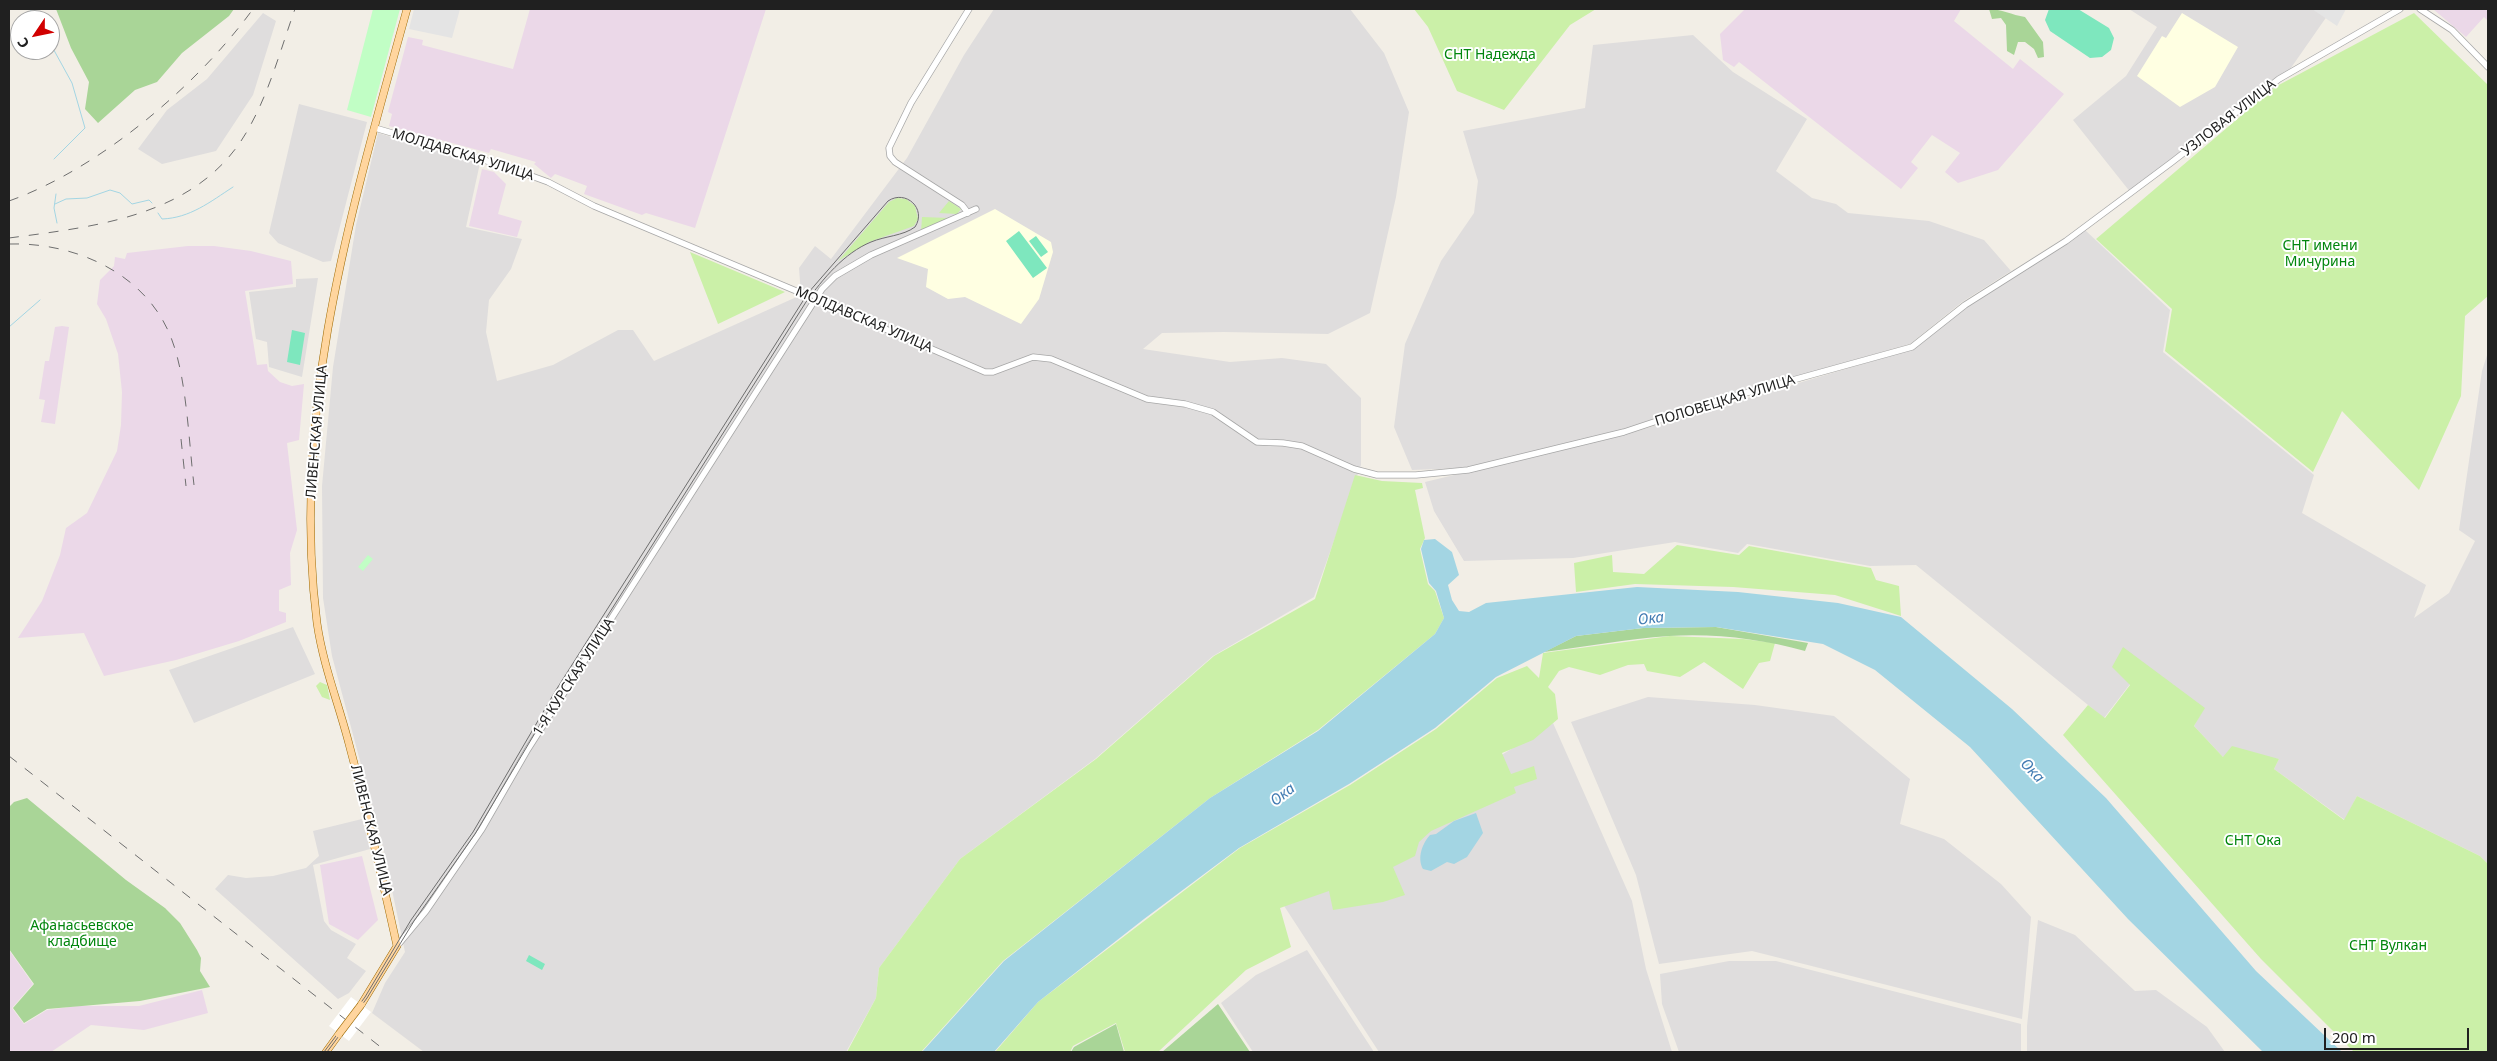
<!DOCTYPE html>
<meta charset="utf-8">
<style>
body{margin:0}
#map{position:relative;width:2497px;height:1061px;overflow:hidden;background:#f2eee6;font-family:"Noto Sans",sans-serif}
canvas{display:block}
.frame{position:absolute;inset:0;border:10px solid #202020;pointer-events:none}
.north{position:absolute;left:10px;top:10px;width:50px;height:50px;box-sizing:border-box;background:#fff;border:1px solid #a6a6a6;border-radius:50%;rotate:236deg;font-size:14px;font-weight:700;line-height:20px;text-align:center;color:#202020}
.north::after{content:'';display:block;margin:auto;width:18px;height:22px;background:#d10000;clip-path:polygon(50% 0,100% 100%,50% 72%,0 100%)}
.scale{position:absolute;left:2324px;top:1028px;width:145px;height:22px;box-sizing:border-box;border:2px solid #202020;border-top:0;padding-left:6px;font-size:15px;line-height:18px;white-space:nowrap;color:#202020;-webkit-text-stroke:4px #fff;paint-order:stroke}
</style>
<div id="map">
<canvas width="2497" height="1061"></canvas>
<div class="frame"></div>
<div class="north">С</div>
<div class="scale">200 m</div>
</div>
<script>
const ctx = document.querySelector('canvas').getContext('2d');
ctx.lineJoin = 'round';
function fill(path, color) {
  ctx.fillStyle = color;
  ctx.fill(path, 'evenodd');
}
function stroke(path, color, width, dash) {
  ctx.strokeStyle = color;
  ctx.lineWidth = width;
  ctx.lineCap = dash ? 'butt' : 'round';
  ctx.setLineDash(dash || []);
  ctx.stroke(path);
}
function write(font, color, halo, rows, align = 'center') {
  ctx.font = font + ' "Noto Sans",sans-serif';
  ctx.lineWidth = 4;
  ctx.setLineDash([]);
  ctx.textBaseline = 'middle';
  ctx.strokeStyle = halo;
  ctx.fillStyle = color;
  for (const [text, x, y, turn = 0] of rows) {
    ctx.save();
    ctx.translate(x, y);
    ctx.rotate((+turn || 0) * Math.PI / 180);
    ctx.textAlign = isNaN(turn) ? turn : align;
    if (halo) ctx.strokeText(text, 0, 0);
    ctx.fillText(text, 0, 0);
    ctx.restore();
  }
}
const residential = new Path2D(`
 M994,9H1350L1384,53L1409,112L1396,197L1370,313L1328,334L1224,332L1162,333L1143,349L1230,362L1282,358L1326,364L1361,398V465L1314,597L1213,656L1095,759L960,859L879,968L876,998L846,1052H424L372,1013L385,983L405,952L383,847L332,656L323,598L322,486L333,367L356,225L378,133L480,163L466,227L522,239L511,269L489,300L486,332L497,381L553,365L618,330H633L654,361L801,295L799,268L815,246L831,259L907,158L964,55Z
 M2129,9H2332L2286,75L2131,193L2073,120L2126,76L2157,27Z
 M263,13L276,21L253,95L216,151L162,164L138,149L167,110L207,79Z
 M1693,35L1733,72L1807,119L1776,171L1812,198L1836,204L1848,213L1929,221L1984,240L2011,271L1962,302L1910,344L1672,412L1623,430L1465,468L1412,470L1394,427L1405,344L1441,261L1474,213L1478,181L1463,131L1585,108L1593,45Z
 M299,104L367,122L331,261L323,262L278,243L269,233Z
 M2085,230L2170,310L2163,352L2314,475L2302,513L2426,585L2414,618L2449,593L2475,541L2459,530L2482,371L2488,352V864L2480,856L2357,796L2345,820L2274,769L2279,759L2223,757L2194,726L2204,708L2130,684L2104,718L1916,565L1870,566L1747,544L1738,553L1675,542L1573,558L1464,561L1434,511L1425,482L1637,431L1913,349L1968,306Z
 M318,278L302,377L269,367L267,342L256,339L249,292L296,287V279Z
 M293,627L315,674L194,723L169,670Z
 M1648,697L1755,705L1834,716L1910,779L1900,824L1944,839L2001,884L2031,917L2022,1019L1752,951L1659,964L1636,875L1571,722Z
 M1553,723L1632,901L1646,969L1672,1052H1379L1277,895Z
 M362,819L370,849L313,865L324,921L331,930L356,944L347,958L366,971L349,993L338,999L215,889L228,875L246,878L273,876L306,868L319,856L313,831Z
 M2038,920L2075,935L2135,991L2156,990L2207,1027L2225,1052H2027V1026Z
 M1307,950L1374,1052H1253L1221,1003L1256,975Z
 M1729,961H1776L2021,1024V1052H1679L1662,1004L1660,974Z`);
const industrial = new Path2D(`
 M530,9H766L695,228L646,213L642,215L584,194L587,186L555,174L551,178L534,164L536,162L491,149L489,153L389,126L392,114L388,112L408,37L423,40L422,45L513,69Z
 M1745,9H1961L1954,21L2013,69L2020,59L2064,94L1998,170L1958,183L1945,172L1960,153L1932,135L1911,162L1918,168L1901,189L1739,62L1734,67L1723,60L1720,34Z
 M2433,9H2488V21L2484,17L2466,37Z
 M482,169L494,172L506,184L498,214L522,221L517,237L469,226Z
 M188,246H214L251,251L291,261L293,284L245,291L257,365L267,364L268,371L280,382L292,386L304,384L299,440L287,443L297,530L290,553L291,585L279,590V611L286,613V622L239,641L176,660L104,676L84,633L18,638L42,601L60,555L66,528L87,513L117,451L121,425L122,392L118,354L106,319L97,304L100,280L114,266L115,257L125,259L127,253Z
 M62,326L69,327L55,424L41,422L45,400L39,399L45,361H49L55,327Z
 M362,856L378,920L358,940L329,924L320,865Z
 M9,950L33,984L12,1008L24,1024L47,1010L77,1006H139L202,990L208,1013L144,1030L91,1025L51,1052H9Z`);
const education = new Path2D(`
 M2182,13L2238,47L2215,87L2180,107L2137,76L2162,36L2166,38Z
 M995,209L1051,242L1053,252L1039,299L1021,324L965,297L948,299L926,287L928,269L897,258Z`);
const grass = new Path2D(`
 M1414,9H1596L1570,25L1504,110L1457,91L1428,27Z
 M2414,13L2488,85V296L2465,316L2461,396L2419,490L2342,411L2313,472L2165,351L2172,309L2096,239L2275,87Z
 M897,198L906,199L915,206L918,219L914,226L869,242L838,261L889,202Z
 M949,201L961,209L957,214L939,213Z
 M922,217L949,218L921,232Z
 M690,252L785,292L718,324Z
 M1355,475L1382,481L1422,483L1423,488L1415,490L1425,538L1420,549L1428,584L1435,591L1444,618L1435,634L1318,730L1210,798L1003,961L921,1052H847L876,998L879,968L960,859L1096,759L1214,656L1315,599Z
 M1677,545L1739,555L1749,546L1871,568L1876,580L1899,586L1901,616L1835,595L1733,587L1635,584L1576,592L1574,563L1612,555L1613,572L1644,574Z
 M1670,636L1743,639L1775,643L1770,661L1759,663L1743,689L1704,662L1680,677L1647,671L1644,664L1628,665L1600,675L1569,667L1559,671L1548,687L1555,694L1558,719L1533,740L1502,753L1511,774L1534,766L1537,779L1514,787L1516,793L1431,831L1419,842L1415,856L1393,867L1405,895L1383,902L1333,910L1329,891L1280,908L1291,947L1246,970L1158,1052H1125L1116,1023L1073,1046L1070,1052H995L1038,1002L1240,848L1350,785L1436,729L1497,678L1527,666L1539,678L1543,653Z
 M2123,647L2205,708L2194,726L2223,757L2232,746L2279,759L2274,769L2344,820L2357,796L2480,856L2488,864V1052H2354L2261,959L2063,735L2088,705L2105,718L2130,685L2112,667Z
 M320,682L327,685L330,700L322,697L316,686Z`);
const forest = new Path2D(`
 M56,9H234L229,16L182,53L157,82L135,90L98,123L85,109L89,82L71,48Z
 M1989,9C2001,9 2012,15 2025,17L2043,42L2044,57L2038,58L2034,49L2025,42H2018L2014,55L2007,51L2006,25L2001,18L1992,19Z
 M1716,627L1808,643L1805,651C1762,639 1714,633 1669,636C1627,639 1585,647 1544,652L1576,636L1643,628Z
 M27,798L126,880L165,908L180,923L197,950L201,958L200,971L210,987L140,1001L47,1009L24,1023L13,1008L34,984L9,949V807L14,802Z
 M1218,1004L1250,1052H1162Z
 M1116,1024L1124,1052H1071L1074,1047Z`);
const park = new Path2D(`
 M373,9H400L371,117L347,110Z
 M368,555L373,559L363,571L358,567Z`);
const pitch = new Path2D(`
 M2049,9H2078L2109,28L2114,38L2111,50L2102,57L2090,58L2050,31L2045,20Z
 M1019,231L1047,268L1033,278L1006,241Z
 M1036,236L1048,252L1041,257L1029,241Z
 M292,330L305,333L300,365L287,362Z
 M529,955L545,964L542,970L526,961Z`);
const parking = new Path2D(`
 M414,9H460L452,38L409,29Z
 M2312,9H2346L2337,26Z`);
const water = new Path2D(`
 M1435,539L1452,552L1459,575L1448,585L1452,600L1459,611L1469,612L1486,603L1637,587L1738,592L1838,603L1901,617L2012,709L2106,798L2256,971L2342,1052H2263L2128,919L1970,747L1875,670L1823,644L1716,627L1643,628L1576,636L1496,677L1435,728L1349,784L1239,848L1144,919L1038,1002L994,1052H922L1004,961L1210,798L1318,731L1435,634L1444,618L1436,591L1429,583L1421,549L1424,540Z
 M1476,813L1483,833L1467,857L1454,864L1447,862L1431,871L1423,869C1417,858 1422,844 1430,835L1436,834L1454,821Z`);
const pier = new Path2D(`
 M351,997L371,1012L349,1041L329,1026Z`);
const stream = new Path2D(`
 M30,9L37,20
 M50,43L72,83L85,128L54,159
 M56,194L54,208L57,223
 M55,204L66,199L87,198L110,190L120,193L132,204L149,200L152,203
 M158,213L162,219C190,218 210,202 233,187
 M9,327L40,300`);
const minor = new Path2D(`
 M2420,9L2452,30L2488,67
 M375,128L504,166L548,182L594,206L801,293L811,294L883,328L985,372H993L1033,357L1051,359L1147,399L1185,404L1213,412L1257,442L1283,443L1302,446L1354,469L1377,475H1416L1468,470L1624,432L1717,401L1912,347L1965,305L2066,241L2172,162L2279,79L2400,9
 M968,213L962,205L895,162L890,156L889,148L911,103L969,9
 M397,946L426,911L482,829L528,749L822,289L835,276L871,255L976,209`);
const major = new Path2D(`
 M361,1005L397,946C382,878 367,811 349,744C339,705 323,665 317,623C290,411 351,211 407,9
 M326,1052L339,1034`);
const tram = new Path2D(`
 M324,1052L365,997L411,920L473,832L556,690L808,293L888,201C906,189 927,209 915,227C903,236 885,236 871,242C844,253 823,279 806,302L560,691L475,834L414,921L367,998L327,1052`);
const rail = new Path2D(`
 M9,201C99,169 197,86 253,9
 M9,238C99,226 202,216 250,126C270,90 281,48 295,9
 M9,244C78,242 152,276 174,346C187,385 189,444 194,485
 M181,439L186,486
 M9,756L387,1052`);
const majorBridge = new Path2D(`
 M339,1034L361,1005`);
const parkNames = [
 ["СНТ Надежда",1490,55],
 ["СНТ имени",2320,246],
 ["Мичурина",2320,262],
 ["СНТ Ока",2253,841],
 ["Афанасьевское",82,926],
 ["кладбище",82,942],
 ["СНТ Вулкан",2388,946]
];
const streetNames = [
 ["УЗЛОВАЯ УЛИЦА",2229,118,-38],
 ["МОЛДАВСКАЯ УЛИЦА",463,155,17],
 ["МОЛДАВСКАЯ УЛИЦА",864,320,23],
 ["ПОЛОВЕЦКАЯ УЛИЦА",1725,401,-17],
 ["ЛИВЕНСКАЯ УЛИЦА",317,432,-85],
 ["1-Я КУРСКАЯ УЛИЦА",574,677,-57],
 ["ЛИВЕНСКАЯ УЛИЦА",371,830,76]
];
const waterNames = [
 ["Ока",1651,619,-7],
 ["Ока",2032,771,46],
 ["Ока",1283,795,-38]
];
fill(residential, '#dfdddd');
fill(industrial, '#ebd8e8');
fill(education, '#ffffe2');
fill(grass, '#cbf0a8');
fill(forest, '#a9d597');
fill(park, '#c1fec5');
fill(pitch, '#7ee7be');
fill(parking, '#e4e4e4');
fill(water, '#a3d5e3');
fill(pier, '#fff');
stroke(stream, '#a3d5e3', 1);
stroke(minor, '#a7a7a7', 7);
stroke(major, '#9d6900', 8);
stroke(minor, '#fff', 5.5);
stroke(major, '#ffd59e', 7);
stroke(tram, '#6e6e6e', 1);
stroke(rail, '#6e6e6e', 1, [10, 10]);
stroke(majorBridge, '#9d6900', 8, []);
stroke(majorBridge, '#ffd59e', 7);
write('14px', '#02860d', '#fff', parkNames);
write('14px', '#202020', '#fff', streetNames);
write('italic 15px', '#407ab2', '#fff', waterNames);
</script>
